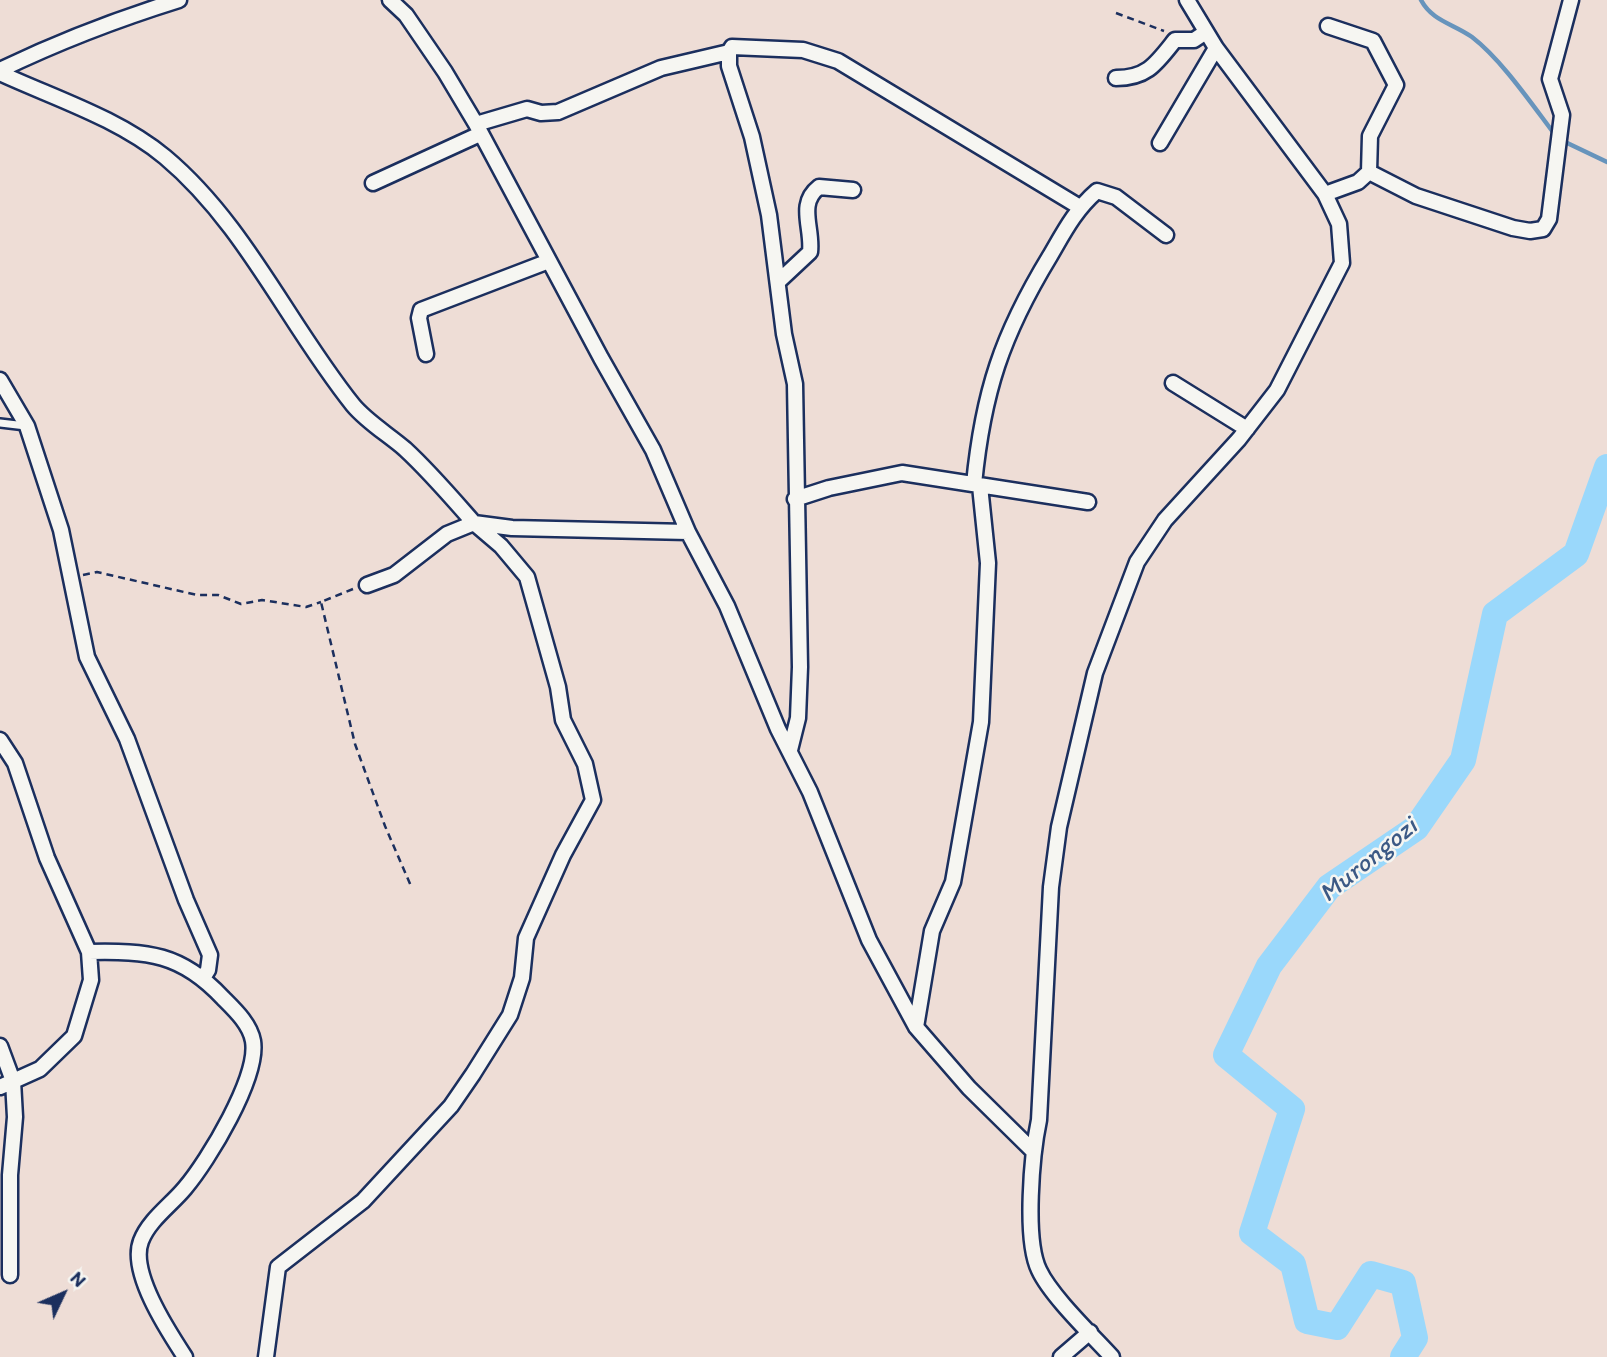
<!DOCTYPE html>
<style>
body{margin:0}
#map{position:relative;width:1607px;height:1357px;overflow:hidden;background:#eeddd6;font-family:Itim,sans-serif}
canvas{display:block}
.north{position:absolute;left:28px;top:1259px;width:70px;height:70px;-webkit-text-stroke:5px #f6f6f2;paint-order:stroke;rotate:46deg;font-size:19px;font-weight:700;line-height:28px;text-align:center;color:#1b2f5e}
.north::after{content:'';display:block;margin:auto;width:24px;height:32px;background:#1b2f5e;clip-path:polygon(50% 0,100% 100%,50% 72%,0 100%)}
</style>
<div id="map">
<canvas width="1607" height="1357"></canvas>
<div class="north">N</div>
</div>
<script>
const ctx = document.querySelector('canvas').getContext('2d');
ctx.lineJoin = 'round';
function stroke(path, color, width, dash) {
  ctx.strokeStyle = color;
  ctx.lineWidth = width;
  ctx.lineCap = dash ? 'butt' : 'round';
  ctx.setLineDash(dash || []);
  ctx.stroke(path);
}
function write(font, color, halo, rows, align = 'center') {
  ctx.font = font + ' Itim,sans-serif';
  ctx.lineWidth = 5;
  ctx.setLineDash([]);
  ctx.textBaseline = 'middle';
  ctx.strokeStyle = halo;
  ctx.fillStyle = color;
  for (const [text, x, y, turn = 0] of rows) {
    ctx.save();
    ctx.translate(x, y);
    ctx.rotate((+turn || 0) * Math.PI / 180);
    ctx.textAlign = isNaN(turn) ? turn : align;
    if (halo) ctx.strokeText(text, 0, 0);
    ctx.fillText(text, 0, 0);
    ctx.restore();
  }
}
const stream = new Path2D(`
 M1421,0C1432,21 1454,24 1472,37C1502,60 1533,106 1556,136
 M1563,141L1607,162`);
const river = new Path2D(`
 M1403,1357L1415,1338L1403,1283L1371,1274L1337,1327L1307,1321L1293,1264L1252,1233L1292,1109L1226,1055L1269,966L1329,887L1416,828L1463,760L1495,614L1576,554L1607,467`);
const path = new Path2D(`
 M1116,13L1164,31
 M83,575L97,572L197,595H218L241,604L262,600L306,607L321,602
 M353,589L321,602L355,744L385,826L411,886`);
const lane = new Path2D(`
 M0,423L26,426`);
const street = new Path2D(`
 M390,0L406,15L445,72L476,124L601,358L653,450L688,532L727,606L778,729L810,792L869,940L916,1027L969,1088L1032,1150
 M1328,26L1373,41L1396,85L1370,136L1369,172
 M0,70C58,42 118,19 179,0
 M0,73C54,98 118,118 165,157C245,224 288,324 353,405C367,422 389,435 405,449C430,472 452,498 474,523L512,528L688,532
 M1116,78C1147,78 1156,64 1175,40H1194L1206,32
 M476,124L527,109L541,113L558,112L661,68L729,52
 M1160,143L1216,48
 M373,183L480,134
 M1325,194L1358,182L1369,172L1416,196L1513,228L1530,231L1543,229L1549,219L1562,115L1550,79L1571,0
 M779,281L810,252C813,228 797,204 819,187L853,190
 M426,354L419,318L421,310L549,261
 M0,380L27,426L61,530L87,657L127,739L186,900L210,955L208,970L203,978
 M1173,383L1247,429
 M974,484C983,392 1002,335 1050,256C1064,232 1075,210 1097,191L1116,197L1166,235
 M795,499L829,488L902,473L1088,502
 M0,740L15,763L47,858L89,952L91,980L74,1036L40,1069L0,1087
 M790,750L798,718L800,667L795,384L784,334L769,215L752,137L729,66V52L732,47L803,50L838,61L1078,206
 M89,952C148,951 181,953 223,998C235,1010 250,1024 253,1041C259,1077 208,1161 185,1188C171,1205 149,1220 141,1241C129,1272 168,1331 185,1357
 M916,1027L932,931L953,882L981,722L988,563L980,486
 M0,1046L13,1081L15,1117L10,1175V1275
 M266,1357L278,1267L363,1201L451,1106L473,1074L510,1015L522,978L526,938L563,855L593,800L585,764L563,720L558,687L527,577L501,546L474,523L447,534L394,575L367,585
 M1061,1357L1090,1332
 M1112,1357C1092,1335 1051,1296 1039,1270C1024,1239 1032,1153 1039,1120L1051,887L1059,827L1095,673L1137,562L1165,520L1239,439L1277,390L1342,263L1339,224L1325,194L1216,48L1187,0`);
const waterNames = [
 ["Murongozi",1369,861,-39]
];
stroke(stream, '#6794bc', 4.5);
stroke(river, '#9ad8fb', 26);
stroke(lane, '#1b2f5e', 12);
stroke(street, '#1b2f5e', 19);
stroke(path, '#1b2f5e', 2.5, [7, 5]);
stroke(lane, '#f6f6f2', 7);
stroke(street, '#f6f6f2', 14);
write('italic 26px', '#3b5985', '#f6f6f2', waterNames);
</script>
